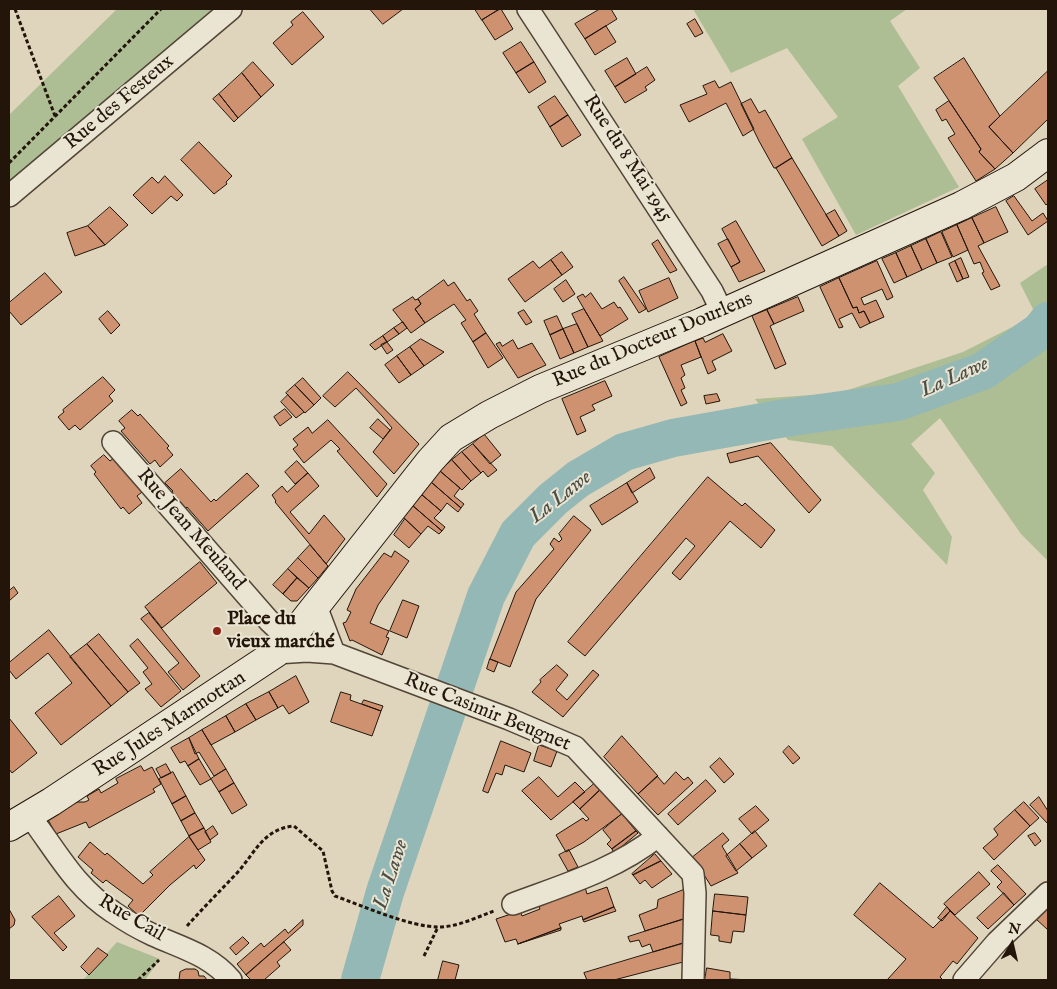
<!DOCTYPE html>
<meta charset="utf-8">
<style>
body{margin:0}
#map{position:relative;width:1057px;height:989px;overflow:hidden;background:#ded5bc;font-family:"IM FELL English",serif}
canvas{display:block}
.frame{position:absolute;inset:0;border:10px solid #23150a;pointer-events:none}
.north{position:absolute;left:987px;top:919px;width:50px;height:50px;-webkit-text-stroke:4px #eae4d3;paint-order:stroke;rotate:9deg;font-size:14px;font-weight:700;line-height:20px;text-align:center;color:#23150a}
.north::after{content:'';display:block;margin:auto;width:18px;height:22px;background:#23150a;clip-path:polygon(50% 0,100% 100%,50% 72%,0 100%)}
</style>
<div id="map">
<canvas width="1057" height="989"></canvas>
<div class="frame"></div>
<div class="north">N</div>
</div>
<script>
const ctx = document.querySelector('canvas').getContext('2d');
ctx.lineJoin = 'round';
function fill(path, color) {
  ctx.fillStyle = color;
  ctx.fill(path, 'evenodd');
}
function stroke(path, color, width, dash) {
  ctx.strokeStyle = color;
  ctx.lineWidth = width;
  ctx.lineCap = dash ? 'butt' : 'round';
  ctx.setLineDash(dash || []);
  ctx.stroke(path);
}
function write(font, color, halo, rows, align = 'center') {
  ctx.font = font + ' "IM FELL English",serif';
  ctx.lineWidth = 4;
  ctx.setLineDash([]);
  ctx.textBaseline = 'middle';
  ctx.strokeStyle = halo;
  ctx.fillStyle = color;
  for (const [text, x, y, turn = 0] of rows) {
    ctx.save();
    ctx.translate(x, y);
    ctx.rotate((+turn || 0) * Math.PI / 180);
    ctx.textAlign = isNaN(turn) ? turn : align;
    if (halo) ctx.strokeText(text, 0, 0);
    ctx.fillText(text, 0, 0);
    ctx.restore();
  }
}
const green = new Path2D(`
 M117,9H231L9,196V115Z
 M693,9H907L890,21L920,68L898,86L959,187L856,235L802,139L838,117L787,48L731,73Z
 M1048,264V561L1021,534L940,418L911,444L935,473L923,490L952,537L947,565L832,446L788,440L755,399L839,393L963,352L1036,315L1020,283Z
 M117,942L160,959L145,980H83Z`);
const river = new Path2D(`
 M360,980L385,892L486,596L518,534L553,499L578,479L624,452L673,438L785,418L898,402L983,371L1040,331L1048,321`);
const building = new Path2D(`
 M370,9H403L383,24Z
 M475,9H499L482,20Z
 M501,9L513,29L495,40L482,20Z
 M600,9H611L617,19L585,39L575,24Z
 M303,12L324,37L292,65L273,43L293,25L291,22Z
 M695,19L703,33L695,37L687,24Z
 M606,26L616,42L595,55L585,39Z
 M521,42L534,62L516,73L503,53Z
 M627,58L636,74L615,87L605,71Z
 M964,58L1000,116L989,127L1013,153L995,169L979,152L981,149L934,78Z
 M253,62L274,85L261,97L242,73Z
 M534,62L546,82L529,93L516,73Z
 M647,67L655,80L645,87L647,90L625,103L615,87Z
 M1048,71V119L1013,153L989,127Z
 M242,73L261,97L238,118L219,94Z
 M715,81L719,88L731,82L754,129L743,136L726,103L689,122L680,105L707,94L703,86Z
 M219,94L238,118L234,122L213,99Z
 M555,96L568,115L550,127L538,107Z
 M751,99L759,113L765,110L792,158L776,168H774L759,141L741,104Z
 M949,101L981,149L979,152L995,169L976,181L948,138L955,134L946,119L942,121L936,110Z
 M568,115L581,135L562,147L550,127Z
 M199,142L232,176L226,182L227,184L214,194L181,160Z
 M792,158L839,236L822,246L776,168Z
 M165,176L183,195L177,201L171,196L152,214L133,195L152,177L158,183Z
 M1048,180V203L1046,205L1035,189Z
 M1014,196L1032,221L1043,213L1048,221L1028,235L1006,201Z
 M110,207L128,225L105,245L88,226Z
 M996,207L1008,232L984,243L972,218Z
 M835,210L847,231L839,236L826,215Z
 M972,218L984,243L978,246L1000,286L991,290L982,273L984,272L980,262L974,264L957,225Z
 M736,221L765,271L739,282L731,267L740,262L722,229Z
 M957,225L968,250L953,257L942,232Z
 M88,226L105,245L75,256L67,233Z
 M941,232L952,257L937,263L926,239Z
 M728,239L740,262L731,267L718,244Z
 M926,239L937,263L922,270L911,246Z
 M658,240L677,270L670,273L652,244Z
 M911,246L922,270L907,277L896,253Z
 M562,252L573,267L562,275L551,260Z
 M896,253L907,277L894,283L882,259Z
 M961,258L969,277L963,279L955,261Z
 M551,260L562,275L525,302L508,279L533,261L539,268Z
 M877,261L893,297L887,300L882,289L861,298L864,305L876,300L884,317L870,323L864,311L859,313L857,307L853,308L839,278Z
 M955,261L963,279L957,282L949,264Z
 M45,273L62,292L21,325L9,311V303Z
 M624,277L646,309L639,313L619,281Z
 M669,278L678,298L648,312L639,291Z
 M839,278L853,308L857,307L859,313L864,311L870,323L860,328L852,313L839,319L843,327L839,328L820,287Z
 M444,280L448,286L454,282L467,301L470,299L478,311L474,314L486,333L473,342L461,323L466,320L454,304L425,323L415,309L421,304L418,299Z
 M566,280L575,294L563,302L554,289Z
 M591,293L602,309L614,302L618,308L620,307L628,319L600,336L577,297L583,294L585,297Z
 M413,297L415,300L418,299L421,304L415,309L425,323L411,333L393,310Z
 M798,297L804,311L774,324L767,310Z
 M584,309L603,341L588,347L572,314Z
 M524,310L532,322L526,325L518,313Z
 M767,310L774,324L770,326L786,364L775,369L752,316Z
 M108,311L120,325L111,334L99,319Z
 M557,316L563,329L550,335L544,321Z
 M403,322L407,328L399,334L394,328Z
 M577,324L588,347L574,353L563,329Z
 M394,328L399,334L387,342L383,336Z
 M563,329L574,353L560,359L550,335Z
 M486,333L503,358L488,368L473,342Z
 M723,334L732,351L712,361L716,370L708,374L695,341L703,338L705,342Z
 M383,336L387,342L375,350L370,345Z
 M421,339L444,352L424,366L410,347Z
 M513,340L518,349L532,343L546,365L518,378L496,344L500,342L502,346Z
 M695,341L701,357L681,365L685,375L681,378L685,388L681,390L687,403L681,406L659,357Z
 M387,342L393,350L387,354L381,345Z
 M410,347L424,366L411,375L397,356Z
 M397,356L411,375L399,383L385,365Z
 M348,372L419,444L394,474L373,452L392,428L383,417L356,388L335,407L323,396Z
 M103,377L115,390L109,396L113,401L80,430L75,425L69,430L58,417L64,412L63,410Z
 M303,378L321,398L314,405L295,385Z
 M605,381L612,396L592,405L595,410L580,417L586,431L577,435L562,399Z
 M295,385L314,405L305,413L286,393Z
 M717,394L720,401L706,404L704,396Z
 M288,395L304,412L296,418L281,402Z
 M285,409L292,417L280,426L274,417Z
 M132,410L138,416L140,414L169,446L167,448L173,455L160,467L155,460L150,464L121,431L125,428L119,421Z
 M378,419L390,430L383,439L370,428Z
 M328,420L387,484L377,497L337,451L340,449L331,440L304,463L293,449L298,445L293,439L308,427L312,433Z
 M484,434L501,455L490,464L473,444Z
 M771,443L821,500L809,513L758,456L730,463L727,454Z
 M473,444L497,470L488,477L483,471L481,473L462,452Z
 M462,452L481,473L471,481L452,460Z
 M104,455L110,461L114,458L142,492L137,496L142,503L129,514L123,507L121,509L94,474L96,472L91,466Z
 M452,460L471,481L462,490L440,471Z
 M297,461L308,473L295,484L285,472Z
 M650,468L655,478L632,493L627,483Z
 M181,469L211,502L214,499L216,501L247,473L259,486L208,531L187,507L184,510L170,494L173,491L165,483Z
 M440,471L460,488L454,496L464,504L461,508L431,482Z
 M308,473L319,486L290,512L309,534L324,515L345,539L326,564L275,502L276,501L272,495L282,486L287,492Z
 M708,477L742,506L745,503L775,530L761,548L730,521L680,580L672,573L695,546L686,538L585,656L568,642Z
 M431,482L461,508L458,512L447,503L441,511L421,494Z
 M627,483L638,502L602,525L590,506Z
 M421,494L441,511L434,518L445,527L442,531L412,505Z
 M412,505L442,531L439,534L428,526L421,534L402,516Z
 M574,516L591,530L536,599L510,667L490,659L516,592L554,549L550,544L554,538L559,542L562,539L559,534Z
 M405,519L421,534L409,548L394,535Z
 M310,545L328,566L318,578L298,558Z
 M395,551L409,561L378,605L370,623L389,631L386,637L389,638L382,655L352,640L350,641L343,623L346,622L351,612L347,610L356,589L384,553L391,557Z
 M298,558L318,578L309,588L288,569Z
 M200,562L217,583L162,628L145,607Z
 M288,569L297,578L283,594L273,585Z
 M297,578L309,588L297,601H291L283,594Z
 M14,587L18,593L9,601V591Z
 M403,600L419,606L407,638L390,631Z
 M149,613L200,676L183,690L168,672L179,663L141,619Z
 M49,630L111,706L61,745L35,713L72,683L48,653L16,679L9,670V663Z
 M99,634L140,683L128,692L87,644Z
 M138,639L181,691L161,707L145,689L152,684L143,672L148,668L130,646Z
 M87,644L128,692L111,706L70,657Z
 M490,659L498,662L494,672L487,669Z
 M557,665L568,675L556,690L567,700L593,670L599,675L563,717L532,692L541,682L540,680Z
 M296,676L309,702L289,714L283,705L278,708L269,692Z
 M269,692L278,708L256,720L246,704Z
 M341,692L351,695L350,700L381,711L372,736L331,722Z
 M364,700L383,706L381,711L362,704Z
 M246,704L256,720L235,732L226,716Z
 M226,716L235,732L211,745L202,730Z
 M9,718L37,753L12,773L9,769Z
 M202,730L226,769L214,776L199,752L195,754L189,738Z
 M622,736L658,776L638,794L604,757Z
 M189,738L199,759L188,766L185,761L180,763L171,748Z
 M501,741L531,753L524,772L505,765L502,775L496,773L488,793L483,791Z
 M539,745L557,751L551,767L534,761Z
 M789,746L800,758L793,764L783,752Z
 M720,758L734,774L724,783L710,767Z
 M199,759L211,779L200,785L188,766Z
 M166,764L171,773L161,778L156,769Z
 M141,766L144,771L152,767L161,784L153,789L155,792L89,828L86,822L56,834L47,818L77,802H85L89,800L87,796L99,789L101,793L118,783L116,779Z
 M226,769L234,783L219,792L211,779Z
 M173,772L186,796L172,804L159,779Z
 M676,772L684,780L688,777L693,783L658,815L638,794L657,776L664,784Z
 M539,777L558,797L575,782L585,792L551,820L522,791Z
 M706,780L716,791L678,825L668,814Z
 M234,783L247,805L232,814L219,792Z
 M594,784L600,790L580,809L573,802Z
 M600,790L623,813L584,842L566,852L556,835L583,818L586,821L589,819L580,809Z
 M186,796L195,813L181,821L172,804Z
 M1039,797L1048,811V824L1030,805Z
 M1024,802L1039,818L1030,826L1015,810Z
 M756,806L769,820L752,834L739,819Z
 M1015,810L1030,826L994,860L983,848L998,835L994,829Z
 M195,813L204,828L189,836L181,821Z
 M622,814L636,831L612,849L607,844L611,840L603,830Z
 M213,826L218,834L210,840L205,832Z
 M204,828L211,842L198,850L189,836Z
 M636,831L638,833L614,853L612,849Z
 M755,831L767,846L752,858L740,844Z
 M723,833L729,840L722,846L738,873L711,886L693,857Z
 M1035,833L1041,841L1035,846L1028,836Z
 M189,837L205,860L196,869L194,865L170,885L139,916L128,906L133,900L106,880L103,883L91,873L93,870L78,857L90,842L105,855L107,853L143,884L153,875L150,872Z
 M740,844L752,858L736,871L726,856Z
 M569,850L578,867L568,871L559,855Z
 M655,854L661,861L633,875L632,874Z
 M661,861L672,874L652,888L645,880L640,884L633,875Z
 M998,865L1026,894L1014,905L997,887L1002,882L991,871Z
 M979,872L990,884L955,915L944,904Z
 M880,883L933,928L950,911L978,938L957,964L953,961L940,977L943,980H887L906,959L854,915Z
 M585,887L587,894L607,887L614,907L583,920L582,916L559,924L561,928L518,944L516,939L505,942L496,919L520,911L522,916L540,909L538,904Z
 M686,889L684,919L645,931L639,915L657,908L658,900Z
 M1004,893L1014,905L988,929L977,918Z
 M715,894L748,897L746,915L713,911Z
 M59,896L75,916L54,933L67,947L63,951L32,917Z
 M614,907L616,911L584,922L583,920Z
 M947,907L950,911L942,921L938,918Z
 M1048,907V930L1036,919Z
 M9,909L15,920L14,925L9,929Z
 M713,911L746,915L744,932L733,931L731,943L719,941V936L711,935Z
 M684,919V943L653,952L650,944L642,947L639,940L630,942L628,937Z
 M303,920V925L246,975L237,964L261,943L264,947L285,929L288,933Z
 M561,928V930L518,944Z
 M243,937L249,943L236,955L230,948Z
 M284,942L291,950L277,962L280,966L264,980H251L246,975Z
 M684,943L683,962L614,980H587L584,973Z
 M98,948L108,955L89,975L81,967Z
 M443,961L459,965L455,980H438Z
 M707,968L730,972V979L752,980H705Z
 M186,969H195L198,971L199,976H204L207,980H179L180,972Z`);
const path = new Path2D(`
 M15,9L55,116
 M9,163L161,9
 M187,926C203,908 220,891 237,873C255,853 263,829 294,826L323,851L332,891L335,896C363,906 410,927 439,927C458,927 477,917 494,911
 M424,956L438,927
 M138,980L159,960`);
const street = new Path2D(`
 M528,9L712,291L722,312
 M9,196L231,9
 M113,442L270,622L289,640
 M316,606L334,653
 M276,653L307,651L334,653L509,719L575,747L693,874L695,893L693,980
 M29,815C56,850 75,888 113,912C126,921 140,929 153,935C182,948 210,955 231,980
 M513,904C564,885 615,870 658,836
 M964,980L997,942L1048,893`);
const secondary = new Path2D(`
 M9,827L51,802L276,653L289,640L430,461L451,438L489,415L540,389L702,322L961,206L1016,177L1048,153`);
const markers = [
 [217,631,5,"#8f2418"]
];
const streetNames = [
 ["Rue des Festeux",120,103,-40],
 ["Rue du 8 Mai 1945",627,159,57],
 ["Rue du Docteur Dourlens",653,341,-23],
 ["Rue Jean Meuland",190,530,49],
 ["Rue Casimir Beugnet",487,713,22],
 ["Rue Jules Marmottan",170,725,-33],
 ["Rue Cail",131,919,30]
];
const poiNames = [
 ["Place du",227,620],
 ["vieux marché",227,643]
];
const waterNames = [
 ["La Lawe",955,378,-24],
 ["La Lawe",561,498,-38],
 ["La Lawe",392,875,-72]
];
fill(green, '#adbe94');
stroke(river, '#94b8b5', 38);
fill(building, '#cf9271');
stroke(building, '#23150a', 1);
stroke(street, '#524536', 24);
stroke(secondary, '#23150a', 30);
stroke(path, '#23150a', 3, [4, 2.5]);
stroke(street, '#eae4d3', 21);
stroke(secondary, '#eae4d3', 28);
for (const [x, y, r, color] of markers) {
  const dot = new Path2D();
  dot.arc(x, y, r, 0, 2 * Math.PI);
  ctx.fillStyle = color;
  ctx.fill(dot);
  stroke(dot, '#eae4d3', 2);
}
write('20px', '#23150a', '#eae4d3', streetNames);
write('bold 20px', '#23150a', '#eae4d3', poiNames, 'left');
write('italic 21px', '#4b4e46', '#eae4d3', waterNames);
</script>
